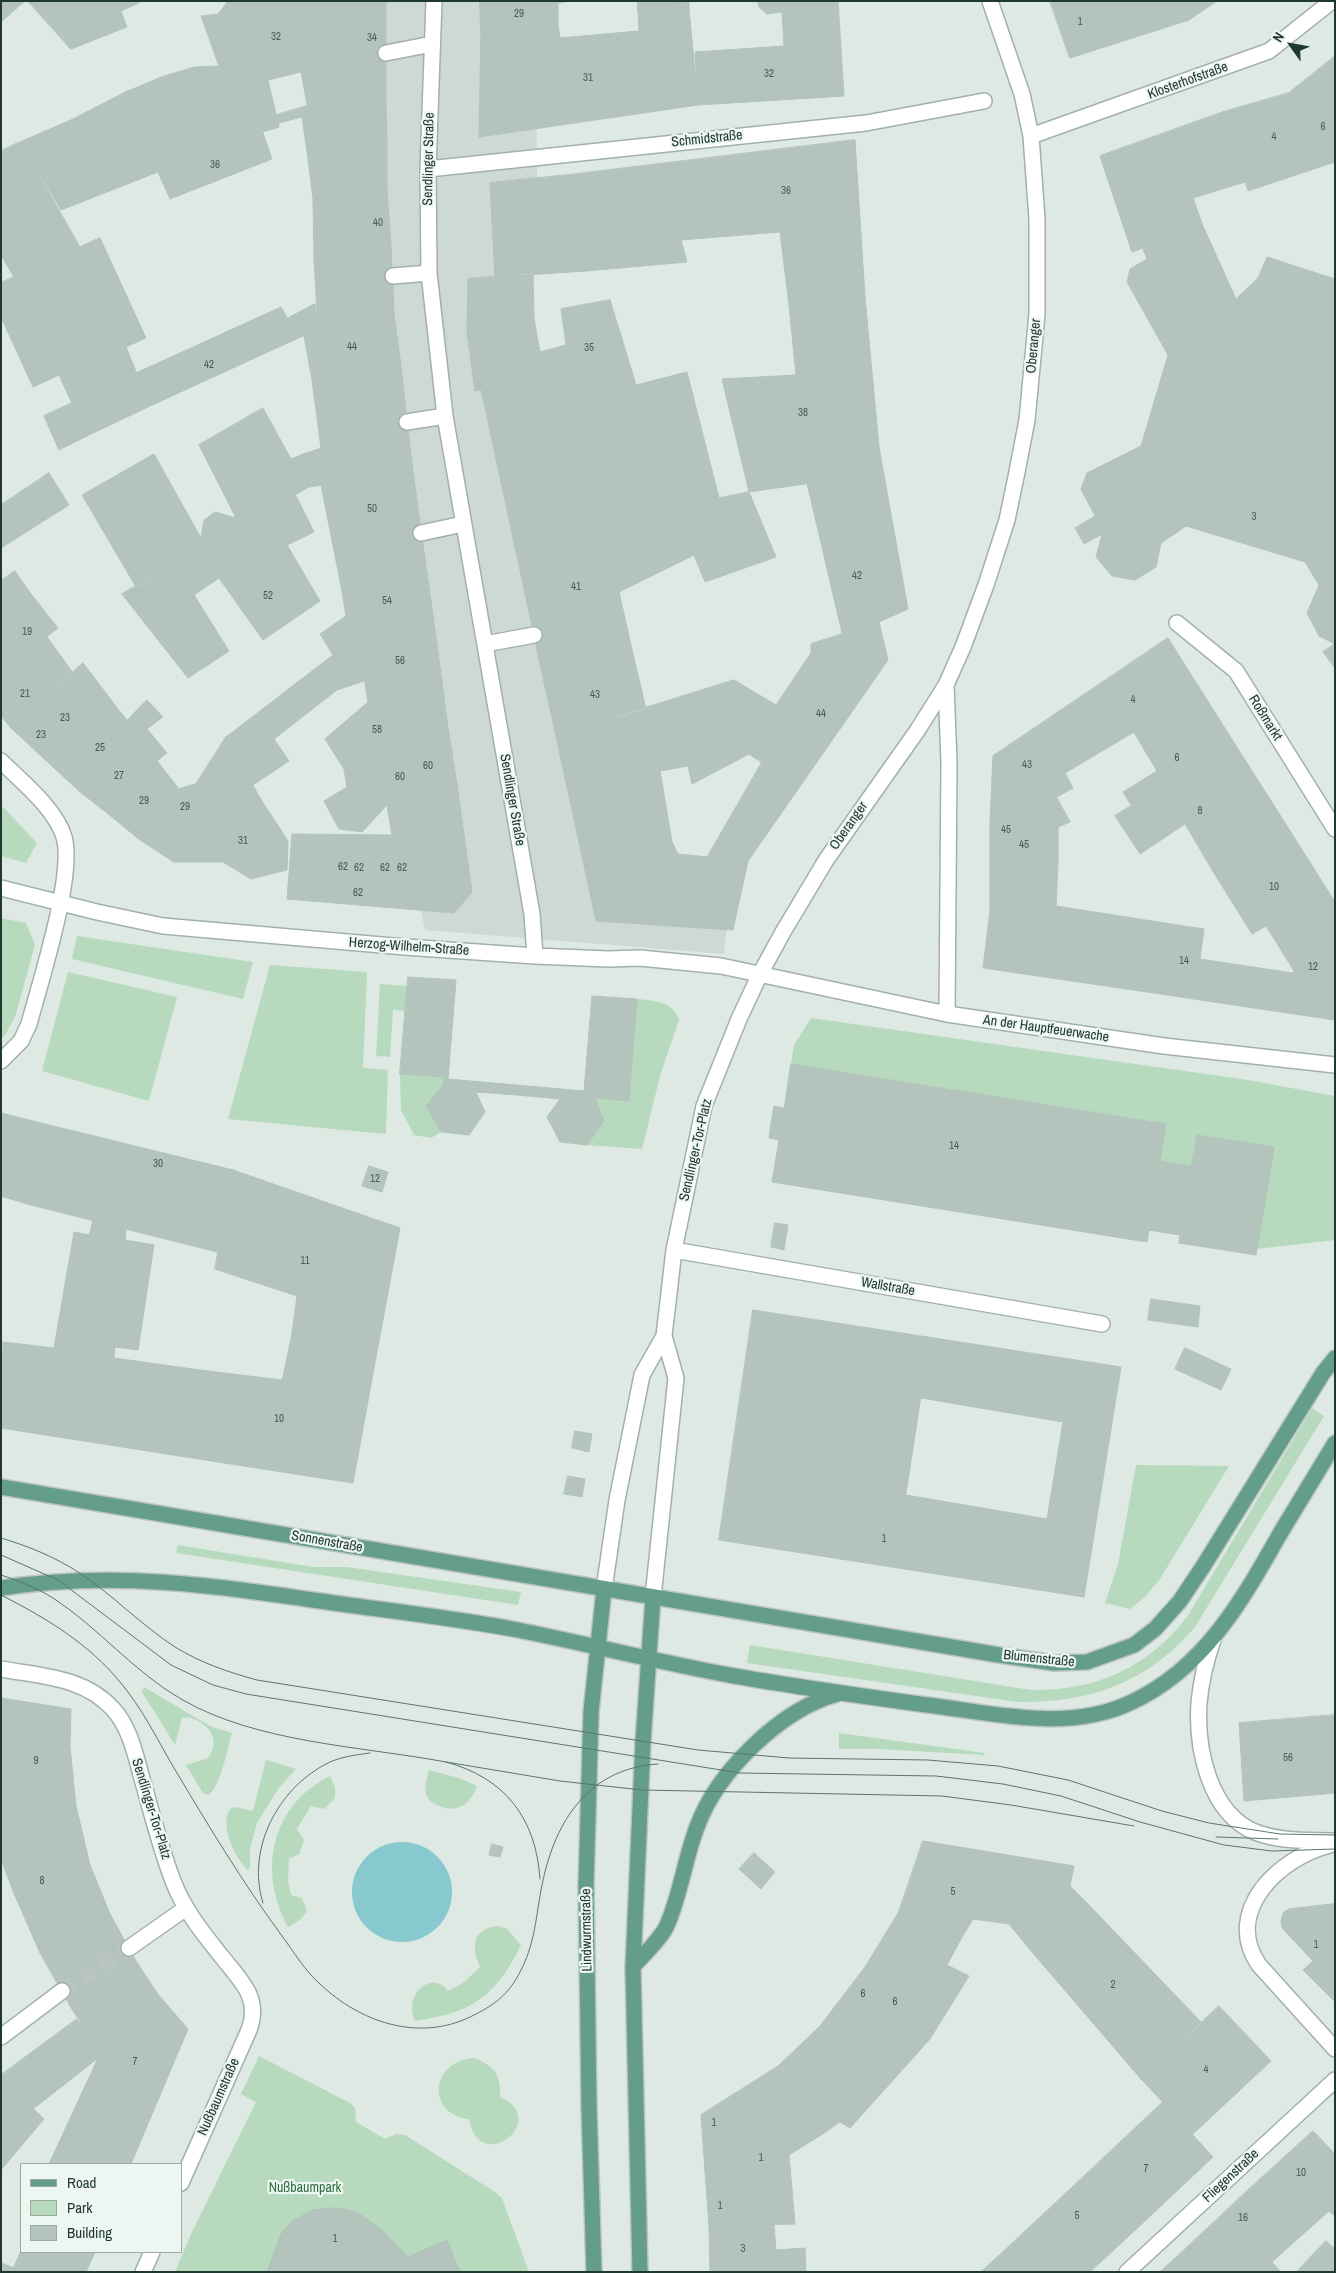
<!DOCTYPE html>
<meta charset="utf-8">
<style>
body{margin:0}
#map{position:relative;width:1336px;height:2273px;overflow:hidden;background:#dee9e3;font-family:"Archivo Narrow",sans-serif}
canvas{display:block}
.frame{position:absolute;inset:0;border:2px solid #203930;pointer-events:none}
.legend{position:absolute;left:20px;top:2163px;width:162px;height:90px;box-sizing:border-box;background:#eef6f2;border:1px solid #9caaa4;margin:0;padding:6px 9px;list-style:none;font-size:15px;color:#203930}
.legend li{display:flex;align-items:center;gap:10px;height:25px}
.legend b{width:25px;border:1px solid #9caaa4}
.north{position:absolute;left:1266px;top:20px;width:50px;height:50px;-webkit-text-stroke:4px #eef6f2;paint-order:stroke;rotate:302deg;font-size:14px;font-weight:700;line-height:20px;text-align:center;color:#203930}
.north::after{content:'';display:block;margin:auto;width:18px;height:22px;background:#203930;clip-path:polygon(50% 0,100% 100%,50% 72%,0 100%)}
</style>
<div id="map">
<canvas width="1336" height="2273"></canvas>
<div class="frame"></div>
<ul class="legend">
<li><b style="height:6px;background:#649e8a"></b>Road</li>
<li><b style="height:14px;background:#b7dabe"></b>Park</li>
<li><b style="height:14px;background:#b4c4bc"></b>Building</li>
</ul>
<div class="north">N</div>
</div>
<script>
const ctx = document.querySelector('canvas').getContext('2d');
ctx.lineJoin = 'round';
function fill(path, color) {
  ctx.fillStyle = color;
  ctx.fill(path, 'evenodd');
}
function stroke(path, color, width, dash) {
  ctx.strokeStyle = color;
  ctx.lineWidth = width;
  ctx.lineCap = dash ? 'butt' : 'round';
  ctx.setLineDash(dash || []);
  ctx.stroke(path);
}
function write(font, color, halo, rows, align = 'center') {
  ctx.font = font + ' "Archivo Narrow",sans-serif';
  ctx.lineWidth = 4.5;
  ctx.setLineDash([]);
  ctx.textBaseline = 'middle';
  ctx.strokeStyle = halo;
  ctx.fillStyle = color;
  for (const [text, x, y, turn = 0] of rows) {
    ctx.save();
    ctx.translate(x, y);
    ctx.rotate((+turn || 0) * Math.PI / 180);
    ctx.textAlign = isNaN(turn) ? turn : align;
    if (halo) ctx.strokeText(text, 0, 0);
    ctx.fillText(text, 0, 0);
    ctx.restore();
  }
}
const built = new Path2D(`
 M331,1H536L537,184L530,386L633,887L730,902L724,954L425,930L344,530L327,324Z`);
const green = new Path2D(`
 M1,805L37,843L26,863L1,856Z
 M1,918L26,923L35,945L15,1017L4,1037L1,1039Z
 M77,936L253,962L243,999L72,959Z
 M270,965L367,972L363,1068L388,1070L386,1134L228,1119Z
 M68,972L177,997L149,1101L42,1071Z
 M380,984L408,986L405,1011L393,1010L390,1057L376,1056Z
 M637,999C655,1001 673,1001 679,1020L660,1076L642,1149L587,1145L604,1121L595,1098L629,1101Z
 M811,1018L1248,1080L1335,1096V1240L1257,1249L1273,1147L1197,1135L1192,1166L1160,1161L1165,1124L791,1064L794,1045Z
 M400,1074L444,1077L443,1085L426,1106L441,1132L431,1138L414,1135L401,1110Z
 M1312,1408L1324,1416L1195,1627C1147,1683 1090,1703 1018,1702L747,1663L750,1645L1031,1690C1096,1691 1147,1668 1187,1617Z
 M1136,1465L1229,1466L1160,1579L1145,1597L1130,1609L1105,1603L1118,1564Z
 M178,1545L313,1567H347L521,1592L518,1605L176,1553Z
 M144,1687L210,1726L232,1733C227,1749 221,1787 208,1795L203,1793L186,1765L208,1758C212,1752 215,1746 213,1739C212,1727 193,1715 182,1718L175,1745L142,1692Z
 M839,1733L985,1753L984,1755L878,1749H839Z
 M266,1760L296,1769L278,1789L257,1823L250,1849V1866L248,1870C235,1859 218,1823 231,1808L235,1807L253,1811Z
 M429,1770L459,1778L477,1786C471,1804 456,1815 437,1805C434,1804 430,1801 428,1798C423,1790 427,1778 429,1770Z
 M330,1776L335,1787V1798L324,1809L311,1806L297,1829L304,1840L299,1854L289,1859L288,1880L291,1895L302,1898L307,1911L300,1920L288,1927C258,1871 270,1806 330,1776Z
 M499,1926L507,1929L521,1945C495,1997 472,2013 414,2021C413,2016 412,2010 412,2005C414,1986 436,1974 448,1991L463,1983L480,1967C471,1947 472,1928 499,1926Z
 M259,2056L350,2103L355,2108L356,2122L385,2139L396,2134L405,2135L495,2192L502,2198L529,2272H175L191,2234L256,2102L241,2094Z
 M474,2058C495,2066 501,2075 500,2097C552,2120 479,2177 469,2119C427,2115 429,2061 474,2058Z`);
const water = new Path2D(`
 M352 1892a50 50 0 1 1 100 0a50 50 0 1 1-100 0Z`);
const building = new Path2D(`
 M1,1H25L1,22Z
 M28,1H138L139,3L121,11L127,27L71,49Z
 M228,1H386V31L299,43L219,66L201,16L218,14Z
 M480,1H571L558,3V24L481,30Z
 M638,1H689V8L638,12Z
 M758,1H838L844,96L698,105L695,52L784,46L782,12L767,14L759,7Z
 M1050,1H1217L1189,20L1070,58Z
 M689,8L698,105L479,137L481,30L558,24L560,38L639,31L638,12Z
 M386,31V106L309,115L301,72L268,80L258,55L299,43Z
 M258,55L268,80L279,127L227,143L196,67L219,66Z
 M1335,56V162L1289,93Z
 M196,67L227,143L158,172L128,91L164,76Z
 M128,91L158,172L61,210L20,142L73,119Z
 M1289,93L1335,162L1248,191L1223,112Z
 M307,106L309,115L279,123L276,115Z
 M386,106L387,142L307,151L302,117Z
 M1223,112L1245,182L1193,198L1203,226L1132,252L1100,156Z
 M263,133L272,159L170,199L158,172L227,143Z
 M855,140L865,297L789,305L780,232L681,240L687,262L586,271L577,174Z
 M20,142L80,247L14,277L1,255V151Z
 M387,142V191L313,199L307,151Z
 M577,174L586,271L495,277L490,183Z
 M387,191L391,246L314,259L313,199Z
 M1203,226L1236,299L1258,278L1267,257L1335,279V644L1319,636L1307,613L1319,585L1305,562L1186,526L1161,543L1156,567L1135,580L1112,576L1096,557L1102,534L1084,544L1075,528L1095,516L1081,489L1087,473L1141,446L1168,355L1127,282L1130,269L1147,259L1143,249Z
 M100,238L146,338L126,347L150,406L87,436L14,277Z
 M391,246L394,314L318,329L314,259Z
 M533,273L534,319L467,332L468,279Z
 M14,277L59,375L33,387L1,317V283Z
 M865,297L879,447L839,479L749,492L722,379L796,375L789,305Z
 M610,300L627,355L475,391L467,332L534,319L540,352L566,345L561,309Z
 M315,304L318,329L150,406L136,373L281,307L287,318Z
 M394,314L400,359L312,380L304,336L318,329Z
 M627,355L636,385L687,372L719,498L625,543L522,579L481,389Z
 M400,359L413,472L309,487L301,455L321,448L312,380Z
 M72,403L87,436L59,450L44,416Z
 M263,408L291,459L301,455L309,487L232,530L136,587L82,495L154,454L201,538L204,520L215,512L236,518L199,445Z
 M879,447L908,609L879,622L842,633L807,483L839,479Z
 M413,472L427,573L341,586L321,485Z
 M49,473L69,505L1,548V505Z
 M749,492L776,557L705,582L694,555L619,592L633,654L544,682L522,579L625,543L719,498Z
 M295,494L314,532L287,545L320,601L263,640L219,578L194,595L229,651L188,678L122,594Z
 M15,571L31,594L1,616V581Z
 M427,573L435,630L358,642L333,655L320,634L346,616L341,586Z
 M31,594L58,628L1,671V616Z
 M879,622L888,660L748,861L707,857L774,741L747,725L776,705L811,653V644Z
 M435,630L443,690L368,702L358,642Z
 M47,637L73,673L11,728L1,716V671Z
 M1168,638L1209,703L1142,746L1134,732L1065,773L1073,788L1028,813L990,822L993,756Z
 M358,642L364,681L337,690L274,739L289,761L253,785L226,737L333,655Z
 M1335,644V668L1323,652Z
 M633,654L646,709L556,736L544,682Z
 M83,663L118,709L53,767L11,728Z
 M734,680L776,705L747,725L774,741L761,762L749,754L692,784L688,766L660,771L672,842L584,865L556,736Z
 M443,690L447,721L369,745L344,769L325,739L368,702Z
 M147,700L163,717L147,729L80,792L53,767L118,709L127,720Z
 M1209,703L1233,741L1131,805L1123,792L1157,771L1142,746Z
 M447,721L457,785L387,805L362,832L339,829L324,801L347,787L344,769L369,745Z
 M147,729L167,753L157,761L107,813L80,792Z
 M226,737L260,798L211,825L196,784Z
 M1233,741L1287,826L1214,873L1185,824L1140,854L1115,816Z
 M157,761L179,789L140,840L107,813Z
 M196,784L211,825L223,862H174L140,840L179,789Z
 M457,785L472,892L454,913L287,899L292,834L392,835L387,805Z
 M260,798L288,841L287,870L251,879L223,862L211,825Z
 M1057,798L1070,822L1058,827V864L990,887V822L1028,813Z
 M1287,826L1335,902V908L1278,945L1266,926L1252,934L1214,873Z
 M672,842L678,854L748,861L733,930L596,921L584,865Z
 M1058,864L1056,906L1158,922L1147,992L983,968L990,910V887Z
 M1335,908V1020L1227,1004L1233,964L1293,973L1294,971L1278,945Z
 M1158,922L1204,929L1200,959L1233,964L1227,1004L1147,992Z
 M408,977L456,980L448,1079L584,1091L592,996L637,999L629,1101L595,1098L604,1121L587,1145L560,1142L547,1117L560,1099L517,1095L476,1092L485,1112L469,1135L441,1132L426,1106L443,1085L444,1077L400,1074Z
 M791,1064L1166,1124L1147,1242L772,1182L779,1140L769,1138L771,1123L774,1106L784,1108Z
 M1,1113L41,1123L27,1204L1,1196Z
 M41,1123L233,1170L217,1252L27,1204Z
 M1197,1135L1274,1147L1256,1255L1179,1243Z
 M1160,1161L1192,1166L1180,1235L1148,1230Z
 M369,1166L388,1172L382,1192L362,1186Z
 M233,1170L400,1228L376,1357L291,1340L297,1296L215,1269Z
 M93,1221L126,1229L125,1240L154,1245L138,1350L115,1347L114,1358L200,1370L186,1457L1,1428L3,1342L54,1348L74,1232L89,1235Z
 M775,1223L788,1225L784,1250L771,1247Z
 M1151,1299L1200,1306L1198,1327L1148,1320Z
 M753,1310L1121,1367L1084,1597L719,1540ZM921,1398L1063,1422L1047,1519L906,1495Z
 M291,1340L376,1357L353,1483L186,1457L200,1370L282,1380Z
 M1185,1348L1231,1369L1221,1390L1175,1369Z
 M575,1431L592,1434L589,1452L572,1448Z
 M568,1476L585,1479L582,1497L564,1494Z
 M1,1698L71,1709L70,1746L76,1806L1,1826Z
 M1335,1715V1793L1244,1801L1239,1723Z
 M76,1806L90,1865L110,1914L40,1953L13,1891L1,1859V1826Z
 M923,1841L1074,1866L1070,1886L1087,1903L1032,1952L1009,1924L973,1919L961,1939L899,1912Z
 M492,1844L503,1847L500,1857L489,1855Z
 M754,1853L775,1872L761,1889L739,1869Z
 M1087,1903L1202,2023L1141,2079L1032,1952Z
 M1335,1904V2002L1303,1970L1313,1961L1282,1928L1281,1921L1283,1913L1289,1909Z
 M899,1912L961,1939L947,1965L969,1976L930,2039L850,2128L840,2122L821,2135L777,2067L820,2026L865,1967Z
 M110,1914L136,1961L117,1979L73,2011L40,1953Z
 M136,1961L157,1993L188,2029L131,2164H49L98,2058L87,2044L93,2039L73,2011L117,1979Z
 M1219,2006L1271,2061L1193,2134L1141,2079Z
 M77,2019L93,2039L87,2044L98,2058L33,2109L1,2078V2075Z
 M777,2067L821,2135L789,2155L795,2224L709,2226L701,2115Z
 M1,2078L44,2119L1,2170Z
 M1163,2102L1213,2157L1130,2235L1079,2181Z
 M1313,2131L1335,2154V2216L1329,2211L1292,2244L1245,2193Z
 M1079,2181L1130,2235L1090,2272H1020L1002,2253Z
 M1245,2193L1292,2244L1272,2262L1281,2272H1197L1180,2254Z
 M330,2208L345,2209L361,2215L382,2230L408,2257L447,2240L460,2272H267L281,2234L292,2221L313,2210Z
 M774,2225L776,2250L805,2248L806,2272H710L709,2226Z
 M1326,2241L1335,2249V2272H1315L1305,2263Z
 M21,2251V2252H95L86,2272H12Z
 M1002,2253L1020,2272H981Z
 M1180,2254L1197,2272H1160Z
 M1,2263L14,2268L12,2272H1Z
 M1305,2263L1315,2272H1297Z`);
const minorTunnel = new Path2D(`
 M62,1991L129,1948`);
const minor = new Path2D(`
 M434,1L428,169L429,273L445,416L532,914L535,956
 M386,53L432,44
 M1031,136L1269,51L1332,1
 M428,169L866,123L984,101
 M393,276L429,273
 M407,422L445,416
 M421,533L463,524
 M1177,623L1236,671L1335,829
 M485,644L534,635
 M946,685L949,762L947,1014
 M1,761C22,782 55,808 64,837C75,874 40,983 29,1024L21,1041L1,1061
 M1,888L97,912L163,926L405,947L535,956L608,959L640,958L721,966L947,1014L1164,1046L1335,1065
 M674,1250L1102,1324
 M604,1589L617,1500L642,1375L664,1336
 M653,1597L676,1378L664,1336L674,1250L704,1106L739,1019L760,974L783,932L826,860L917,731L946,685L963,647L986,585L1007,520L1017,472L1027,420L1037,314V219L1031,136L1022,94L990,1
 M1213,1640C1206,1660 1201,1681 1199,1703C1196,1748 1209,1813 1255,1832C1281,1842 1308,1840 1335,1841
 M1,1669C41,1676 84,1677 113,1709C129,1726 135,1753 141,1775C151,1810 160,1847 173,1881C184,1910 203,1933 222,1957C241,1981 261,1998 249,2030L181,2183
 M1330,1845C1280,1857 1222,1911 1259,1965L1335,2049
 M129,1948L186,1908
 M1,2037L62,1991
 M143,2272L152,2252
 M1127,2272L1335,2080`);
const major = new Path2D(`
 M1,1487L999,1655L1054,1663L1087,1662L1134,1645L1155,1629L1180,1601L1204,1565L1323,1373L1335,1358
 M1,1588C120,1570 224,1587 341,1604C400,1612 460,1619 518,1630C588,1644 658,1662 729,1675C795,1687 861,1696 927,1705C994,1713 1068,1733 1132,1702C1205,1668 1243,1599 1281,1532C1299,1502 1317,1473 1335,1443
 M633,1967C643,1955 663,1937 668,1923C681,1892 685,1858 697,1827C717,1772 780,1710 837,1694
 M594,2272L589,2107L586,1886L591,1712L604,1589
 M640,2272L633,1967L643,1742L653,1597`);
const tram = new Path2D(`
 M1,1538C28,1546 55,1557 78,1572C112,1594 141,1625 175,1647C201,1663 228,1672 257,1680L698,1750L789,1758L928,1760L998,1766L1068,1780L1162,1811L1209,1823L1280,1834L1335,1835
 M1,1555L58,1580L171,1665L213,1685L246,1694L740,1773L936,1776L1003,1784L1061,1796L1140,1822L1224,1845L1272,1851L1335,1849
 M1,1575C19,1581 37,1588 53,1598C99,1628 134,1672 181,1699C257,1743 360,1746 446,1762C505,1778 536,1818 540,1879
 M1,1595C46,1618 88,1643 120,1682C142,1708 157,1739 174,1768C208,1825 243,1883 282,1936C294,1952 305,1971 320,1984C360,2022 418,2042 470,2017C493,2006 509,1995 521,1970C537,1939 536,1909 544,1876C558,1816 592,1768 658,1764
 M446,1762L560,1781L642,1790L942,1796L1011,1805L1134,1826
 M1216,1837L1278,1839
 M263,1903C246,1849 278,1789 326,1764C339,1757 355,1755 370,1753`);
const numberNames = [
 ["29",519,14],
 ["1",1080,22],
 ["32",276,37],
 ["34",372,38],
 ["32",769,74],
 ["31",588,78],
 ["6",1323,127],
 ["4",1274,137],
 ["36",215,165],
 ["36",786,191],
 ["40",378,223],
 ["44",352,347],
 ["35",589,348],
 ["42",209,365],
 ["38",803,413],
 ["50",372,509],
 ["3",1254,517],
 ["42",857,576],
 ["41",576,587],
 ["52",268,596],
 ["54",387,601],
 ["19",27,632],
 ["56",400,661],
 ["21",25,694],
 ["43",595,695],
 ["4",1133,700],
 ["44",821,714],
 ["23",65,718],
 ["58",377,730],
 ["23",41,735],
 ["25",100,748],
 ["6",1177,758],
 ["43",1027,765],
 ["60",428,766],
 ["27",119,776],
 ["60",400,777],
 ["29",144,801],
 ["29",185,807],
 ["8",1200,811],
 ["45",1006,830],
 ["31",243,841],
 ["45",1024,845],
 ["62",343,867],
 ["62",359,868],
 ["62",385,868],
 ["62",402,868],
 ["10",1274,887],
 ["62",358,893],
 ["14",1184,961],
 ["12",1313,967],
 ["14",954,1146],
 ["30",158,1164],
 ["12",375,1179],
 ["11",305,1261],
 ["10",279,1419],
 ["1",884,1539],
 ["56",1288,1758],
 ["9",36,1761],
 ["8",42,1881],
 ["5",953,1892],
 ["1",1316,1945],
 ["2",1113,1985],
 ["6",863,1994],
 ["6",895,2002],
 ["7",135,2062],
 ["4",1206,2070],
 ["1",714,2123],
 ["1",761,2158],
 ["7",1146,2169],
 ["10",1301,2173],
 ["1",720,2206],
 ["5",1077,2216],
 ["16",1243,2218],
 ["1",335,2239],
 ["3",743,2249]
];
const streetNames = [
 ["Klosterhofstraße",1188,81,-20],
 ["Schmidstraße",707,139,-6],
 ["Sendlinger Straße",429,159,-89],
 ["Oberanger",1034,346,-85],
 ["Roßmarkt",1265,718,58],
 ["Sendlinger Straße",512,800,80],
 ["Oberanger",849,826,-55],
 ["Herzog-Wilhelm-Straße",409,947,4],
 ["An der Hauptfeuerwache",1046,1029,8],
 ["Sendlinger-Tor-Platz",696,1150,-77],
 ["Wallstraße",888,1287,10],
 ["Sonnenstraße",327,1542,10],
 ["Blumenstraße",1039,1659,6],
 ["Sendlinger-Tor-Platz",151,1809,73],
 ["Lindwurmstraße",587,1930,-91],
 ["Nußbaumstraße",219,2097,-66],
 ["Fliegenstraße",1231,2176,-43]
];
const parkNames = [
 ["Nußbaumpark",305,2188]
];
fill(built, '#cdd9d2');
fill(green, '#b7dabe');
fill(water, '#87c9ce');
fill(building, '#b4c4bc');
stroke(building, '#b1c3ba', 1);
stroke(minorTunnel, '#b8c6bf', 15, [15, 8]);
stroke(minor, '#a1b1aa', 18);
stroke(major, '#bcc4c1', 18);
stroke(minor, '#fff', 15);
stroke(major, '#649e8a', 15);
stroke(tram, '#5a756b', 1);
write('11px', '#455c53', null, numberNames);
write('14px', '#203930', '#eef6f2', streetNames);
write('14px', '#2c6e3f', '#eef6f2', parkNames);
</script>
